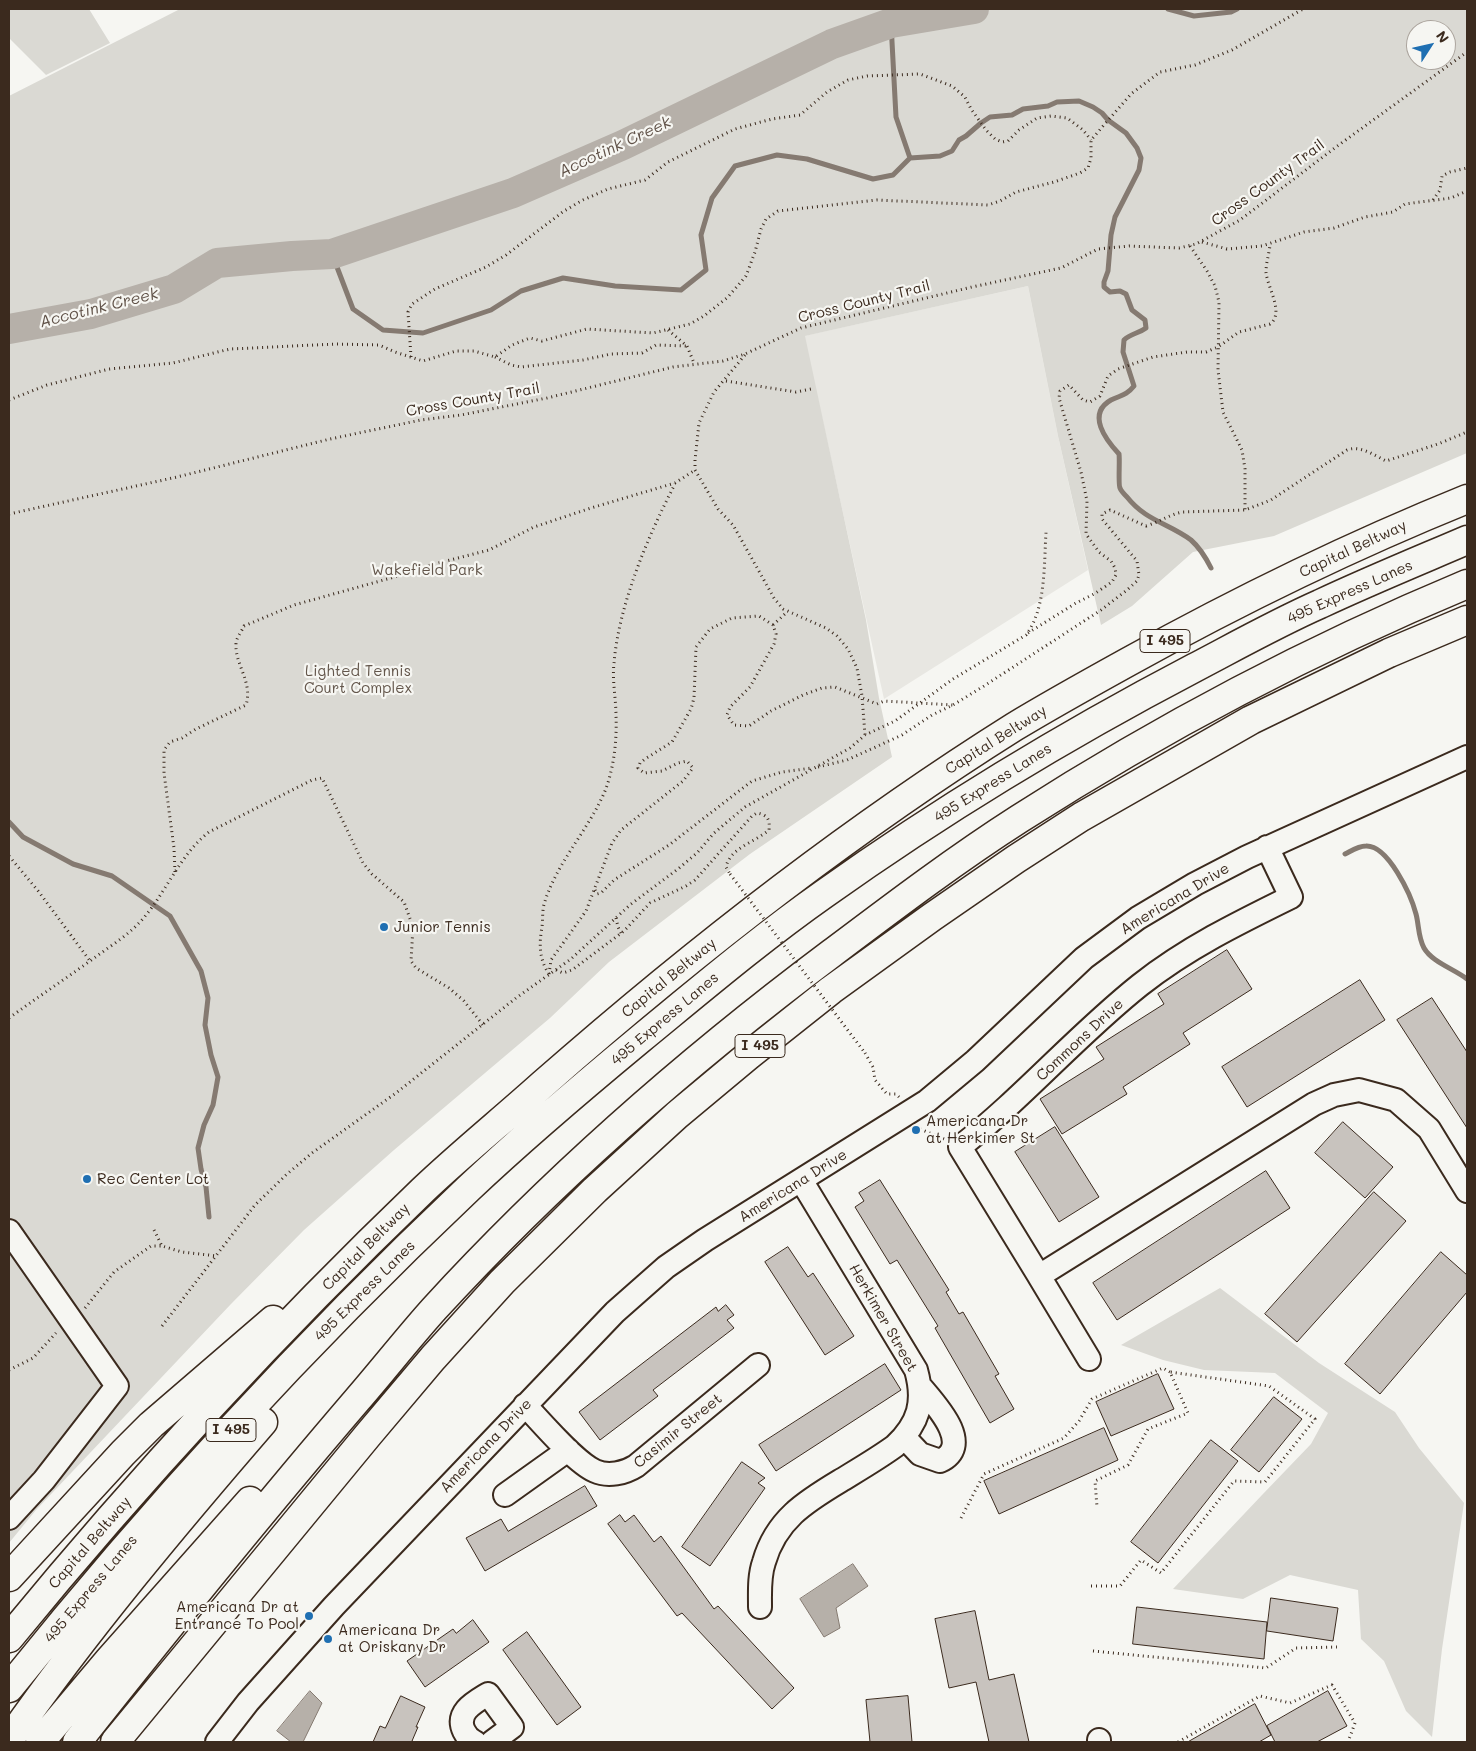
<!DOCTYPE html>
<style>
body{margin:0}
#map{position:relative;width:1476px;height:1751px;overflow:hidden;background:#f6f6f2;font-family:Mali,sans-serif}
canvas{display:block}
.frame{position:absolute;inset:0;border:10px solid #3b2a1e;pointer-events:none}
.north{position:absolute;left:1406px;top:20px;width:50px;height:50px;box-sizing:border-box;background:#f6f6f2;border:1px solid #aba49d;border-radius:50%;rotate:55deg;font-size:14px;font-weight:700;line-height:20px;text-align:center;color:#3b2a1e}
.north::after{content:'';display:block;margin:auto;width:18px;height:22px;background:#1f6fb2;clip-path:polygon(50% 0,100% 100%,50% 72%,0 100%)}
</style>
<div id="map">
<canvas width="1476" height="1751"></canvas>
<div class="frame"></div>
<div class="north">N</div>
</div>
<script>
const ctx = document.querySelector('canvas').getContext('2d');
ctx.lineJoin = 'round';
function fill(path, color) {
  ctx.fillStyle = color;
  ctx.fill(path, 'evenodd');
}
function stroke(path, color, width, dash) {
  ctx.strokeStyle = color;
  ctx.lineWidth = width;
  ctx.lineCap = dash ? 'butt' : 'round';
  ctx.setLineDash(dash || []);
  ctx.stroke(path);
}
function write(font, color, halo, rows, align = 'center') {
  ctx.font = font + ' Mali,sans-serif';
  ctx.lineWidth = 4.5;
  ctx.setLineDash([]);
  ctx.textBaseline = 'middle';
  ctx.strokeStyle = halo;
  ctx.fillStyle = color;
  for (const [text, x, y, turn = 0] of rows) {
    ctx.save();
    ctx.translate(x, y);
    ctx.rotate((+turn || 0) * Math.PI / 180);
    ctx.textAlign = isNaN(turn) ? turn : align;
    if (halo) ctx.strokeText(text, 0, 0);
    ctx.fillText(text, 0, 0);
    ctx.restore();
  }
}
const built = new Path2D(`
 M1028,286L1058,436L1088,570L884,699L804,336Z`);
const green = new Path2D(`
 M9,9H89L110,43L46,75L9,38Z
 M180,9H1467V453L1274,536L1193,552L1132,606L1101,625L1058,436L1028,286L805,336L866,620L879,698L892,757L750,854L609,962L550,1018L394,1150L304,1230L231,1304L36,1510L9,1543V96ZM1416,30H1446V60H1416Z
 M1220,1288L1319,1363L1395,1412L1419,1448L1464,1503L1442,1649L1432,1737L1406,1711L1384,1661L1361,1639L1358,1590L1290,1575L1243,1599L1173,1589L1262,1495L1311,1444L1328,1413L1275,1373L1204,1370L1163,1360L1121,1345Z`);
const water = new Path2D(`
 M853,1564L868,1586L836,1608L840,1628L824,1637L800,1599Z
 M310,1691L322,1703L303,1742H291L277,1731Z`);
const stream = new Path2D(`
 M1168,9L1194,16L1231,12L1237,9
 M910,158L940,156L952,151L959,140L966,136L981,123L990,117L1012,115L1023,109L1048,106L1057,102L1079,101L1093,107L1102,113L1108,120L1126,133L1137,148L1141,158L1139,170L1115,217L1111,235L1108,271L1104,282V287L1110,292L1120,291L1126,294L1132,310L1145,320L1146,328C1138,334 1131,333 1124,340L1123,352L1134,386C1126,396 1121,395 1111,400C1086,414 1106,440 1119,454C1120,460 1118,485 1120,488C1121,491 1125,495 1127,497C1146,521 1168,523 1191,540C1199,547 1206,558 1211,568
 M332,254L353,309L383,330L423,333L491,310L521,291L563,278L615,286L681,290L706,270L701,235L712,198L735,166L777,155L807,159L873,179L893,175L910,158L896,117L891,23
 M9,822L23,837L73,864L112,876L170,916L201,971L208,998L205,1025L211,1055L218,1077L213,1105L204,1125L198,1148L201,1169L206,1187L209,1217
 M1345,854C1351,851 1358,846 1366,846C1388,845 1411,895 1416,914C1419,925 1418,937 1424,948C1432,962 1454,969 1467,979`);
const river = new Path2D(`
 M9,329L91,314L174,289L217,263L292,256L332,254L513,193L623,145L832,44L891,23L974,9`);
const building = new Path2D(`
 M1227,950L1252,989L1183,1033L1190,1044L1123,1087L1127,1094L1062,1134L1040,1099L1104,1059L1096,1047L1164,1004L1158,994Z
 M1360,980L1385,1020L1247,1107L1222,1067Z
 M1432,998L1467,1052V1128L1397,1020Z
 M1343,1122L1393,1167L1365,1198L1315,1153Z
 M1055,1127L1099,1197L1059,1222L1015,1152Z
 M1266,1171L1290,1208L1117,1320L1093,1283Z
 M880,1180L949,1290L946,1292L959,1314L963,1312L999,1374L995,1376L1014,1409L990,1423L935,1328L938,1326L897,1260L890,1264L855,1207L864,1201L859,1193Z
 M1374,1192L1406,1221L1297,1342L1265,1314Z
 M788,1247L808,1277L813,1273L854,1336L825,1355L765,1262Z
 M1441,1252L1467,1275V1292L1380,1394L1345,1364Z
 M726,1305L734,1315L727,1320L734,1328L653,1390L658,1396L600,1440L579,1412L716,1307L718,1311Z
 M885,1364L901,1390L776,1471L759,1445Z
 M1158,1374L1174,1409L1111,1436L1096,1402Z
 M1274,1397L1302,1419L1259,1472L1231,1450Z
 M1104,1428L1118,1460L999,1514L984,1481Z
 M1211,1440L1238,1461L1158,1563L1131,1542Z
 M742,1462L765,1478L758,1483L765,1488L710,1566L682,1547Z
 M585,1486L597,1506L485,1571L466,1538L501,1519L508,1531Z
 M620,1515L625,1522L634,1515L654,1542L661,1536L714,1609L718,1606L794,1688L772,1709L682,1613L677,1616L608,1524Z
 M1271,1598L1338,1608L1333,1641L1267,1631Z
 M1137,1607L1267,1622L1264,1659L1133,1644Z
 M975,1611L989,1680L1014,1674L1029,1742H989L976,1682L949,1688L935,1619Z
 M473,1620L489,1642L425,1687L407,1661L453,1629L456,1633Z
 M527,1632L581,1707L557,1725L503,1650Z
 M1328,1691L1347,1726L1317,1742H1275L1267,1726Z
 M401,1696L425,1707L416,1727H418L412,1741L415,1742H373L380,1726L385,1728Z
 M908,1696L912,1742H870L866,1700Z
 M1255,1704L1271,1735L1259,1742H1188Z`);
const path = new Path2D(`
 M1433,200L1440,190L1442,176L1450,172L1467,168
 M1202,242L1227,249L1262,246L1304,232L1334,228L1365,217L1393,212L1405,204L1451,198L1467,191
 M1190,246L1207,271L1215,286L1219,302L1218,370L1223,412L1242,450L1245,469V510
 M668,330L687,346L694,363
 M745,355L714,392L699,423L695,460V470L718,509L733,525L774,598L783,609L826,628L837,636L848,649L857,668L862,696L865,735
 M411,357L408,312L412,304L435,289L486,267L506,255L564,211L583,200L608,189L645,180L668,162L735,129L772,119L800,115L827,92L848,80L867,76L920,74L952,86L965,97L971,109L986,130L995,139L1002,142L1008,141L1019,130L1037,118L1051,116L1067,118L1083,130L1091,140
 M495,357L511,365L521,367L583,360L611,354L642,353L656,345L687,346
 M726,381L796,392L811,389
 M9,400L47,385L109,369L173,363L230,349L336,344L379,345L395,352L423,361L456,351H474L495,357L512,345L530,338L542,341L587,329L653,333L690,324L704,316L728,297L746,276L755,252L761,229L766,219L778,211L877,200L988,205L1000,201L1016,192L1054,182L1080,173L1088,168L1091,158V140L1131,94L1160,72L1195,65L1232,50L1303,9
 M9,514L177,477L330,439L421,420L461,415L547,398L673,367L723,361L745,354L801,328L972,287L1061,268L1098,249L1129,246L1179,248L1196,244L1240,220L1336,147L1467,52
 M773,625L787,612
 M1028,633L1076,603L1094,594L1112,582L1116,575L1115,568L1111,561L1099,552L1086,534L1087,501L1081,472L1059,398L1060,391L1069,385L1083,400L1090,402L1100,396L1108,376L1118,369L1153,357L1187,352H1206L1218,347L1239,332L1270,324C1285,313 1267,287 1266,272C1266,263 1269,254 1270,245
 M818,767L847,760L902,735L932,715L953,705L984,686L1101,610L1127,590L1137,581L1139,575L1137,561L1102,519V514L1110,510L1146,526C1159,522 1169,515 1182,512L1245,510L1271,500L1347,450C1360,445 1374,455 1386,461L1438,444L1467,432
 M9,856L39,892L90,961
 M175,872L174,848L164,773V750L170,742L182,738L196,729L246,705C253,682 235,665 236,644C236,638 242,631 244,626L294,605L398,576L419,568L489,550L534,527L591,508L675,483L695,470
 M595,890L597,894L601,893L614,880L669,845L752,781L782,772L812,768
 M616,918L618,927L621,933
 M556,970L563,973L572,970L624,931L650,903L686,886L695,880L752,816L757,813C768,815 770,820 769,830C755,842 730,848 726,867L730,874
 M549,974L551,960L586,911L612,843L621,830L683,781L693,768L687,761L678,763L662,771L644,773L638,768L640,763L645,759L672,742L691,709L694,698L696,647L710,629L732,618L759,616L773,625L776,634L774,644L750,687L730,707L727,715L734,725L749,726L771,711L803,695L822,688L835,687L877,704L884,701L953,705
 M549,974C539,959 539,944 542,927C543,918 542,909 545,901C558,861 589,829 605,791C614,768 617,740 616,716C616,698 612,681 614,663C619,604 648,536 675,484
 M9,1018C38,997 68,977 97,956C109,947 122,939 134,928C164,900 176,858 209,832L312,780L322,778L363,863L372,874L404,902L413,927L411,961L416,968L449,988L464,1001L483,1025
 M865,1053L873,1067L875,1080L887,1094H896L899,1097
 M920,1129L944,1139
 M154,1230L162,1246L182,1252L217,1256
 M85,1308L114,1272L151,1246H162
 M162,1326L255,1205L287,1174L312,1153L396,1093L516,998L571,959L631,904L678,869L697,853L714,833L745,807L850,748L865,735L895,721L953,679L1026,635C1046,609 1044,564 1046,532
 M9,1370L33,1358L56,1333
 M961,1518L984,1474L1064,1438L1079,1421L1092,1399L1163,1368L1170,1372
 M1091,1586H1120L1141,1560L1161,1573L1234,1481L1265,1482L1315,1419L1269,1386L1170,1372L1188,1413L1148,1429L1128,1465L1095,1481L1097,1507
 M1093,1651L1266,1668L1296,1648L1337,1647
 M1178,1742L1260,1696L1290,1703L1332,1685L1355,1723L1348,1742`);
const minor = new Path2D(`
 M9,1231L117,1386L44,1480L9,1518
 M1039,1276L960,1147C1024,1097 1077,1035 1140,985C1187,948 1238,923 1291,897L1267,847
 M1089,1359L1039,1276L1314,1104L1334,1095L1359,1090L1396,1100L1429,1129L1467,1191
 M525,1405C542,1423 575,1462 595,1471C608,1477 625,1473 636,1466L758,1365
 M904,1437L920,1454L940,1461C975,1445 934,1403 920,1386
 M505,1495L568,1450
 M760,1607C760,1592 759,1576 764,1562C776,1520 805,1502 840,1481C858,1470 877,1459 895,1446C919,1423 925,1402 916,1370L801,1180
 M1099,1740V1742
 M217,1742L248,1702L334,1606L615,1312L666,1267L705,1240L927,1101L975,1061L1084,958L1138,918L1195,884L1247,857L1467,757
 M475,1742C470,1740 467,1737 464,1731C455,1712 475,1702 488,1694L512,1727L492,1742`);
const highway = new Path2D(`
 M9,1577L123,1453L151,1425L273,1320
 M9,1638C137,1482 277,1330 423,1190C462,1153 503,1120 543,1084C691,954 847,832 1014,727C1052,704 1090,683 1128,662C1238,601 1351,546 1467,499
 M9,1688C150,1512 304,1344 468,1189C523,1137 581,1088 639,1040C700,990 760,939 824,894C942,810 1066,735 1194,668C1236,646 1277,623 1320,604C1369,581 1418,561 1467,540
 M9,1740C87,1629 174,1525 263,1422
 M40,1742L109,1660L250,1501
 M77,1742C168,1627 261,1512 357,1400C383,1370 408,1338 434,1309C555,1177 689,1060 832,953C893,907 955,860 1019,819C1161,728 1311,649 1467,584
 M115,1742L368,1435L433,1358L502,1282L595,1190L677,1115L749,1055L831,990L932,917L1016,859L1081,817L1251,720L1389,653L1467,620`);
const pathBridge = new Path2D(`
 M730,874L865,1053`);
const markers = [
 [384,927,5,"#1f6fb2"],
 [916,1130,5,"#1f6fb2"],
 [87,1179,5,"#1f6fb2"],
 [309,1616,5,"#1f6fb2"],
 [328,1639,5,"#1f6fb2"]
];
const shields = [
 [1165,641,50],
 [760,1046,50],
 [231,1430,50]
];
const shieldNames = [
 ["I 495",1165,641],
 ["I 495",760,1046],
 ["I 495",231,1430]
];
const streetNames = [
 ["Cross County Trail",1268,183,-36],
 ["Cross County Trail",864,302,-14],
 ["Cross County Trail",473,400,-10],
 ["Capital Beltway",1353,549,-25],
 ["495 Express Lanes",1350,592,-24],
 ["Capital Beltway",996,740,-32],
 ["495 Express Lanes",993,783,-32],
 ["Americana Drive",1175,899,-31],
 ["Capital Beltway",669,978,-39],
 ["495 Express Lanes",665,1019,-40],
 ["Commons Drive",1080,1040,-43],
 ["Americana Drive",793,1186,-32],
 ["Capital Beltway",366,1247,-45],
 ["495 Express Lanes",365,1291,-45],
 ["Herkimer Street",883,1318,60],
 ["Casimir Street",678,1431,-39],
 ["Americana Drive",486,1446,-46],
 ["Capital Beltway",90,1543,-49],
 ["495 Express Lanes",91,1589,-50]
];
const parkNames = [
 ["Wakefield Park",427,570],
 ["Lighted Tennis",358,671],
 ["Court Complex",358,688]
];
const poiNames = [
 ["Junior Tennis",394,927],
 ["Americana Dr",926,1121],
 ["at Herkimer St",926,1138],
 ["Rec Center Lot",97,1179],
 ["Americana Dr at",299,1607,"right"],
 ["Entrance To Pool",299,1624,"right"],
 ["Americana Dr",338,1630],
 ["at Oriskany Dr",338,1647]
];
const waterNames = [
 ["Accotink Creek",615,147,-25],
 ["Accotink Creek",99,308,-14]
];
fill(built, '#e8e7e2');
fill(green, '#dad9d3');
fill(water, '#b6b0a9');
stroke(water, '#857a71', 1);
stroke(stream, '#857a71', 5);
stroke(river, '#b6b0a9', 30);
fill(building, '#c8c3be');
stroke(building, '#3b2a1e', 1);
stroke(minor, '#3b2a1e', 26);
stroke(highway, '#3b2a1e', 31);
stroke(path, '#3b2a1e', 3, [1, 4]);
stroke(minor, '#f6f6f2', 22);
stroke(highway, '#f6f6f2', 28);
stroke(pathBridge, '#3b2a1e', 3, [1, 4]);
for (const [x, y, r, color] of markers) {
  const dot = new Path2D();
  dot.arc(x, y, r, 0, 2 * Math.PI);
  ctx.fillStyle = color;
  ctx.fill(dot);
  stroke(dot, '#f6f6f2', 2);
}
for (const [x, y, w] of shields) {
  const box = new Path2D();
  box.roundRect(x - w / 2, y - 11.5, w, 23, 4);
  ctx.fillStyle = '#f6f6f2';
  ctx.fill(box);
  stroke(box, '#3b2a1e', 1);
}
write('bold 14px', '#3b2a1e', null, shieldNames);
write('15px', '#3b2a1e', '#f6f6f2', streetNames);
write('15px', '#63564b', '#f6f6f2', parkNames);
write('15px', '#3b2a1e', '#f6f6f2', poiNames, 'left');
write('italic 16px', '#605248', '#f6f6f2', waterNames);
</script>
